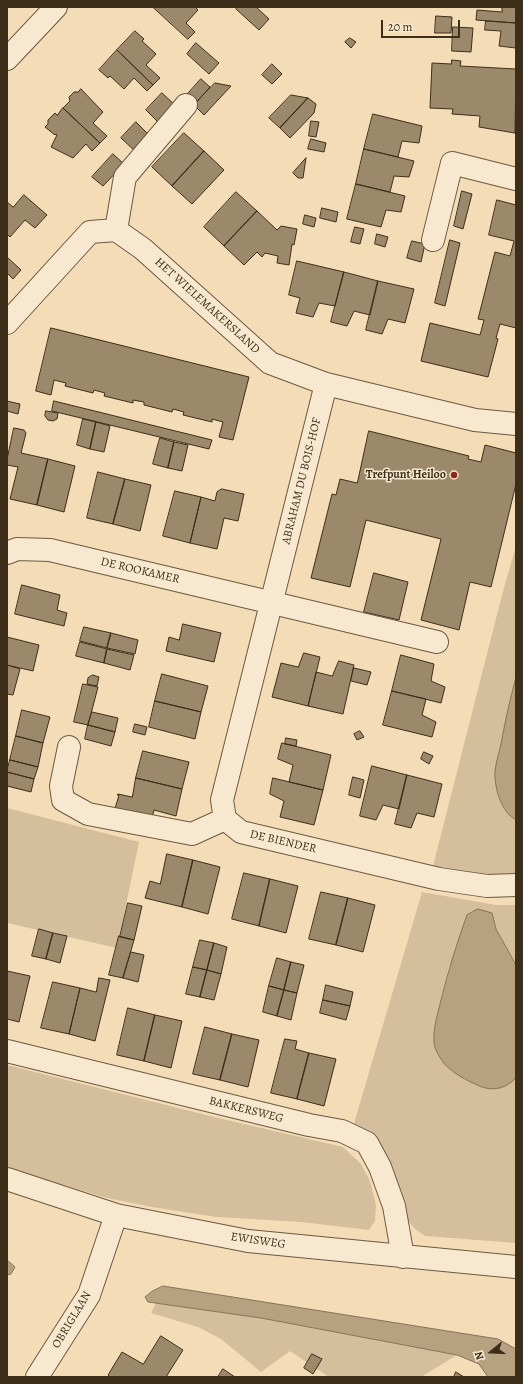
<!DOCTYPE html>
<style>
body{margin:0}
#map{position:relative;width:523px;height:1384px;overflow:hidden;background:#f4dcb6;font-family:Alegreya,serif}
canvas{display:block}
.frame{position:absolute;inset:0;border:8px solid #3d2e1a;pointer-events:none}
.north{position:absolute;left:471px;top:1332px;width:40px;height:40px;-webkit-text-stroke:3px #f8e8d0;paint-order:stroke;rotate:252deg;font-size:11px;font-weight:700;line-height:16px;text-align:center;color:#3d2e1a}
.north::after{content:'';display:block;margin:auto;width:14px;height:18px;background:#3d2e1a;clip-path:polygon(50% 0,100% 100%,50% 72%,0 100%)}
.scale{position:absolute;left:381px;top:20px;width:79px;height:18px;box-sizing:border-box;border:2px solid #3d2e1a;border-top:0;padding-left:5px;font-size:12px;line-height:14px;white-space:nowrap;color:#3d2e1a;-webkit-text-stroke:3px #f8e8d0;paint-order:stroke}
</style>
<div id="map">
<canvas width="523" height="1384"></canvas>
<div class="frame"></div>
<div class="north">N</div>
<div class="scale">20 m</div>
</div>
<script>
const ctx = document.querySelector('canvas').getContext('2d');
ctx.lineJoin = 'round';
function fill(path, color) {
  ctx.fillStyle = color;
  ctx.fill(path, 'evenodd');
}
function stroke(path, color, width, dash) {
  ctx.strokeStyle = color;
  ctx.lineWidth = width;
  ctx.lineCap = dash ? 'butt' : 'round';
  ctx.setLineDash(dash || []);
  ctx.stroke(path);
}
function write(font, color, halo, rows, align = 'center') {
  ctx.font = font + ' Alegreya,serif';
  ctx.lineWidth = 3;
  ctx.setLineDash([]);
  ctx.textBaseline = 'middle';
  ctx.strokeStyle = halo;
  ctx.fillStyle = color;
  for (const [text, x, y, turn = 0] of rows) {
    ctx.save();
    ctx.translate(x, y);
    ctx.rotate((+turn || 0) * Math.PI / 180);
    ctx.textAlign = isNaN(turn) ? turn : align;
    if (halo) ctx.strokeText(text, 0, 0);
    ctx.fillText(text, 0, 0);
    ctx.restore();
  }
}
const green = new Path2D(`
 M516,546V677L511,695V817L516,820V875H479L433,866L502,595Z
 M7,808L139,842L117,948L7,923Z
 M422,892L496,905H516V965L496,929L492,913L449,967L437,1016L434,1043L441,1060L456,1074L512,1082L516,1078V1243L425,1236L415,1229L408,1221L353,1127Z
 M7,1065L210,1116L343,1147L361,1164L370,1181L376,1205L375,1221L369,1230L301,1222L216,1217L152,1207L107,1198L7,1168Z
 M156,1303L261,1318L457,1355L421,1377H329L290,1351L261,1372L221,1339L198,1327L151,1313Z`);
const water = new Path2D(`
 M516,677V820C501,812 494,787 495,771C496,762 499,753 501,744C505,722 510,699 516,677Z
 M478,909L492,913L496,929L516,965V1078C504,1090 490,1092 475,1084C464,1079 447,1070 441,1059C438,1055 434,1047 434,1042C433,1028 438,1013 441,1000C448,971 457,943 467,915Z
 M7,1260L15,1267L11,1274L7,1275Z
 M163,1286L498,1339L516,1349V1377H488L479,1364L457,1355L261,1318L148,1302L145,1297L151,1292Z`);
const building = new Path2D(`
 M153,7H197L196,8L198,10L186,23L195,32L188,39Z
 M238,7H256L269,19L259,30L236,9Z
 M502,7H516V23L476,20L477,10L502,12Z
 M436,16L452,17L451,33H435Z
 M486,21L516,23V48L499,46L501,31L485,30Z
 M453,27L473,28L471,52L452,51Z
 M135,31L144,39L142,41L156,54L146,65L160,78L153,85L117,50Z
 M350,38L356,42L351,48L345,42Z
 M196,43L219,63L209,74L187,54Z
 M117,50L153,85L147,91L134,78L124,89L110,76L108,78L99,70Z
 M452,60L461,61L460,66L516,69L515,133L479,127L480,116L452,114L453,109L430,108L432,63L451,64Z
 M272,64L282,74L272,84L262,75Z
 M201,79L210,87L194,105L185,97Z
 M215,83L231,86L204,115L194,105Z
 M81,89L103,112L93,123L107,136L100,143L63,108L70,101L69,97L74,92H78Z
 M162,93L177,107L161,125L146,110Z
 M291,95L308,98L280,128L269,118Z
 M308,98L316,104L314,113L290,138L280,128Z
 M63,108L100,143L92,151L86,144L73,158L51,147L57,135L56,134L55,135L45,127L48,124V120L55,113L57,115Z
 M373,114L422,126L419,143L402,141L398,157L364,149Z
 M311,121L319,122L316,137L309,136Z
 M136,122L150,136L136,152L121,138Z
 M184,133L204,151L172,186L152,167Z
 M311,139L326,143L324,152L308,149Z
 M364,149L414,161L409,177L394,176L390,192L356,184Z
 M204,151L224,170L192,204L172,186Z
 M113,154L124,164L103,186L92,177Z
 M306,158L303,178H298L293,173Z
 M356,184L405,196L401,212L386,210L381,227L347,219Z
 M462,191L472,194L463,229L454,226Z
 M236,192L257,211L224,246L204,227Z
 M24,195L47,215L35,228L25,220L10,237L7,234V202L13,207Z
 M497,200L516,205V328L500,324L496,338L498,339L488,377L421,361L430,323L480,335L484,320L478,319L495,252L510,256L514,241L489,235Z
 M322,208L338,212L336,222L320,218Z
 M257,211L277,230L281,226L297,229L294,245L292,244L289,265L277,263L278,256L265,253L262,257L257,252L244,265L224,246Z
 M305,215L316,218L314,227L303,224Z
 M355,227L364,229L360,244L351,242Z
 M377,234L388,237L385,247L375,244Z
 M450,240L460,243L445,306L435,303Z
 M412,241L425,244L421,262L407,258Z
 M7,257L21,270L13,279L7,273Z
 M297,261L344,272L335,306L319,303L313,317L296,313L300,298L289,295Z
 M344,272L378,281L370,315L354,311L347,326L331,322Z
 M378,281L414,289L405,323L388,319L382,334L366,330Z
 M51,328L249,377L233,440L219,437L223,422L212,419V422L183,415L184,412L173,409L172,412L144,405V402L133,400V403L104,396L105,393L94,390L93,393L65,386L66,383L54,380L51,395L36,391Z
 M7,401L20,404L18,414L7,411Z
 M54,401L212,440L209,449L52,411Z
 M46,411L58,413L57,419L53,421L48,420L45,416Z
 M83,419L96,422L90,449L77,445Z
 M96,422L110,426L104,452L90,449Z
 M14,428L24,430L26,433L21,453L48,459L37,505L10,499L18,467L7,465V460Z
 M369,431L469,456L468,459L481,462L485,445L516,453V484L491,587L470,582L459,630L421,620L441,539L366,520L350,587L311,578L332,494L336,495L340,479L357,483Z
 M160,438L174,442L168,468L153,464Z
 M174,442L188,445L182,471L168,468Z
 M48,459L75,466L64,512L37,505Z
 M98,472L125,479L113,524L87,518Z
 M125,479L151,485L140,531L113,524Z
 M222,489L244,494L238,521L224,518L217,549L190,543L201,497L215,501L217,492Z
 M175,491L201,497L190,543L163,536Z
 M374,573L408,582L399,620L364,612Z
 M22,585L60,595L57,610L67,613L64,626L15,614Z
 M183,624L221,633L214,662L166,651L169,637L179,640Z
 M84,627L111,633L107,648L80,641Z
 M111,633L138,640L135,654L107,648Z
 M7,637L39,645L33,671L7,665Z
 M80,642L107,649L104,663L76,656Z
 M107,649L134,655L130,670L104,663Z
 M304,653L320,657L308,706L272,697L281,663L298,667Z
 M401,655L434,664L431,681L445,687L441,703L392,691Z
 M339,661L354,665L343,714L308,706L316,672L332,676Z
 M7,665L20,669L13,695L7,694Z
 M354,668L371,672L367,685L351,681Z
 M162,674L208,686L201,712L155,701Z
 M93,675L99,677L97,686L87,684L88,678Z
 M83,684L98,687L88,725L74,722Z
 M392,691L426,699L422,715L436,722L432,737L383,725Z
 M155,701L201,712L195,739L149,727Z
 M22,710L50,717L43,743L16,736Z
 M92,712L118,718L115,732L88,725Z
 M135,724L147,727L145,735L133,732Z
 M88,725L115,732L111,746L85,739Z
 M360,731L364,737L357,740L354,734Z
 M16,736L43,743L38,767L10,760Z
 M286,738L297,740L296,746L285,744Z
 M282,743L331,755L323,790L289,782L293,765L278,759Z
 M143,751L189,762L182,789L136,778Z
 M424,752L433,756L429,764L421,759Z
 M10,760L38,767L34,779L7,772Z
 M372,766L407,775L399,809L383,805L376,820L360,816Z
 M7,772L34,779L31,792L7,786Z
 M407,775L442,784L434,817L417,813L411,828L395,824Z
 M353,777L364,780L360,798L349,795Z
 M136,778L182,789L176,816L154,810L151,822L114,812L119,795H117L118,794L132,797Z
 M273,778L323,790L314,825L280,817L284,801L270,794Z
 M167,854L193,860L182,907L145,898L150,881L160,884Z
 M193,860L220,867L208,914L182,907Z
 M244,873L270,879L259,926L232,919Z
 M270,879L298,886L286,933L259,926Z
 M321,892L348,898L336,945L309,939Z
 M348,898L375,905L363,952L336,945Z
 M128,903L142,906L134,940L120,937Z
 M39,929L53,933L46,959L32,956Z
 M53,933L67,936L60,963L46,959Z
 M119,936L134,940L123,978L109,975Z
 M200,940L214,943L207,970L193,967Z
 M214,943L227,947L221,974L207,970Z
 M131,952L144,955L138,982L123,978Z
 M277,958L291,962L284,990L269,986Z
 M291,962L304,965L297,993L284,990Z
 M193,967L207,970L200,997L186,994Z
 M207,970L221,974L214,1000L200,997Z
 M7,971L30,976L19,1022L7,1019Z
 M99,978L110,980L95,1041L69,1034L80,988L96,992Z
 M53,982L80,988L69,1034L41,1028Z
 M326,985L353,992L350,1006L323,1000Z
 M269,986L284,990L277,1016L263,1012Z
 M284,990L297,993L291,1020L277,1016Z
 M323,1000L350,1006L346,1020L320,1013Z
 M128,1008L155,1015L144,1061L117,1055Z
 M155,1015L182,1021L171,1068L144,1061Z
 M205,1027L232,1034L220,1080L193,1074Z
 M232,1034L259,1040L248,1087L220,1080Z
 M285,1039L297,1041L295,1049L309,1053L297,1099L271,1093Z
 M309,1053L336,1059L324,1106L297,1099Z
 M161,1336L183,1350L166,1377H110L108,1375L122,1352L143,1364Z
 M312,1354L322,1359L313,1374L304,1368Z
 M223,1369L235,1377H218Z
 M456,1372L464,1377H454Z`);
const minor = new Path2D(`
 M7,59L56,7
 M116,230L125,177L186,105
 M433,240L452,163L516,179
 M7,323L90,232L116,230L143,249L270,363L326,384
 M516,424L475,420L326,384L222,800L225,819L241,832L439,879L487,886L516,885
 M7,553L17,549L50,550L437,642
 M69,747L61,786L63,800L88,814L192,834L225,819
 M7,1051L309,1125L342,1131L367,1143L380,1167L394,1206L403,1257
 M7,1179L116,1215L248,1241L516,1267
 M37,1377L89,1295L116,1215`);
const markers = [
 [454,475,4,"#8f2418"]
];
const streetNames = [
 ["HET WIELEMAKERSLAND",207,306,42],
 ["ABRAHAM DU BOIS-HOF",302,481,-76],
 ["DE ROOKAMER",140,571,13],
 ["DE BIENDER",283,842,13],
 ["BAKKERSWEG",246,1110,14],
 ["EWISWEG",258,1241,8],
 ["OBRIGLAAN",72,1320,-59]
];
const poiNames = [
 ["Trefpunt Heiloo",446,475]
];
fill(green, '#d5be9b');
fill(water, '#b6a181');
stroke(water, '#867358', 1);
fill(building, '#9c886b');
stroke(building, '#3d2e1a', 1);
stroke(minor, '#6b5a41', 24);
stroke(minor, '#f8e8d0', 22);
for (const [x, y, r, color] of markers) {
  const dot = new Path2D();
  dot.arc(x, y, r, 0, 2 * Math.PI);
  ctx.fillStyle = color;
  ctx.fill(dot);
  stroke(dot, '#f8e8d0', 1.5);
}
write('12px', '#3d2e1a', '#f8e8d0', streetNames);
write('bold 12px', '#3d2e1a', '#f8e8d0', poiNames, 'right');
</script>
